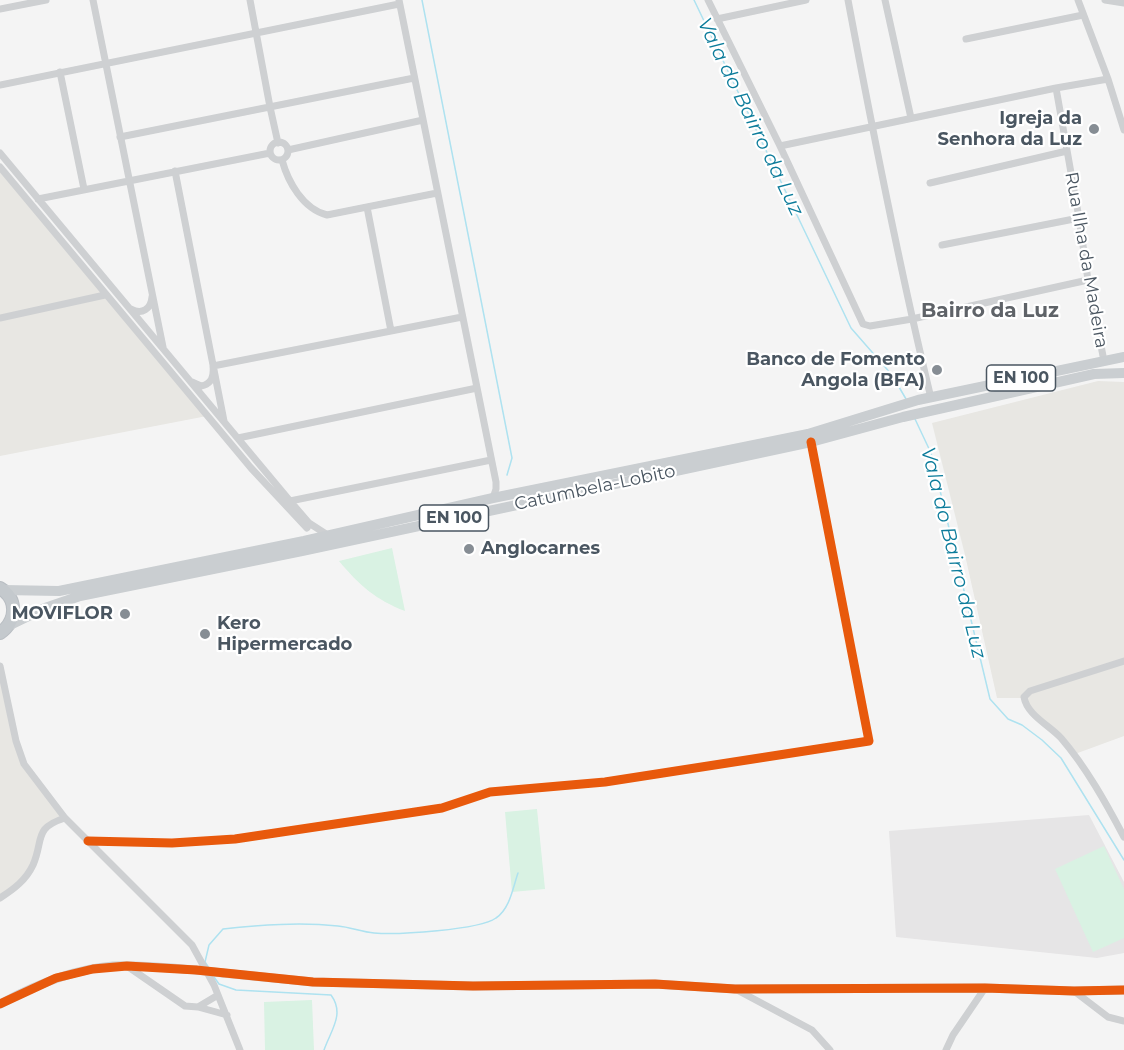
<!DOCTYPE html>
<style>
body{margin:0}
canvas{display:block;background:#f4f4f4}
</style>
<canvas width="1124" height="1050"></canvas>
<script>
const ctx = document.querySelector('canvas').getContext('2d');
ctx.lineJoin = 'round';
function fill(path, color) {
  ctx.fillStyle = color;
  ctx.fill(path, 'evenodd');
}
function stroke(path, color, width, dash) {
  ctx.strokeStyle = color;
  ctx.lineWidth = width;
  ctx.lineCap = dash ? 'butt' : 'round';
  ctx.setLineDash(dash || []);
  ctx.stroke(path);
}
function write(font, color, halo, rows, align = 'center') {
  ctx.font = font + ' Montserrat,sans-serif';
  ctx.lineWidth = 4.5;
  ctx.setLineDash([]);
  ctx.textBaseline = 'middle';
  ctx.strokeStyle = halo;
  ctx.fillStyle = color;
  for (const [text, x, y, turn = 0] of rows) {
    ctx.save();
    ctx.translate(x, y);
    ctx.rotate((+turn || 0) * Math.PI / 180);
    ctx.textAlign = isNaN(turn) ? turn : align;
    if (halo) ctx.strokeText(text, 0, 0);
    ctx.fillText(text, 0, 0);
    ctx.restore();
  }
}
const commercial = new Path2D(`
 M0,167L207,416L0,456Z
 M1098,381L1124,382V736L1075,754L1036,716L1023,698H997L965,555L932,423Z
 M0,666L19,753L65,818L50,824L27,876L0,898Z`);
const education = new Path2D(`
 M1089,815L1124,882V953L1097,958L896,937L889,831Z`);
const green = new Path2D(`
 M392,548L405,611C376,600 359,585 339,561Z
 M537,809L545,889L512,892L505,812Z
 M1104,846L1124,889V938L1093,952L1055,869Z
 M312,1000L314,1050H265L264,1002Z`);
const stream = new Path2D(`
 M422,0L512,458L507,475
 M694,0L851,328L892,375L906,399
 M915,419L931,453L990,699L1008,719L1022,725L1042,740L1061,758L1124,860
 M209,968L205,962L209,945L223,929C261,925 299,922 338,926C350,927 362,932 374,933C397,935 479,930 496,918C510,909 513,887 518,873
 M214,977L219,984L236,990L331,995C345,1014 331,1030 324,1050`);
const minor = new Path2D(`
 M93,0L163,347
 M250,0L270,107L278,143
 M399,0L496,482V489L493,498
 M708,0L780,146L863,324L870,326L912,319L1088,280
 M848,0C873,133 899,266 931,398
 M885,0L911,118
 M1078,0L1108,79L1124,130
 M1105,0L1124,3
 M0,9L46,0
 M717,19L806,0
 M966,39L1083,15
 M60,72L84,189
 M0,85L399,4
 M1056,88L1079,218L1088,280L1104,361
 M120,137L414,78
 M270 151a9 9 0 1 1 18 0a9 9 0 1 1-18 0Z
 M780,146L1056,88L1108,79
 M288,150L423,120
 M0,153L290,501L309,523L326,534
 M282,160C288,182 303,209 327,215L437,193
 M0,167L251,468L307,528
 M175,171L224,421
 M930,183L1067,151
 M38,199L270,153
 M367,207L391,331
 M942,245L1079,218
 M131,309C142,315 151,309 152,297
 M0,318L105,295
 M192,382L201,386C212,384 214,376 213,366L462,317
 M238,438L477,388
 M290,501L491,460
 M1124,661L1030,691L1024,697C1027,715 1049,725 1061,738C1086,767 1106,803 1124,837
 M0,666L16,741L24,764L65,818L192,945L214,985L240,1050
 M88,841L172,843L235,839L442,808L490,792L605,782L869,741L811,442
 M0,898C14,889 26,880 33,865C44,840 33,828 65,818
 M127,966L185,1006L198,1007L218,995
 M737,990L812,1030L830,1050
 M1074,991L1108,1017L1124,1021
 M198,1007L227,1015
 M946,1050L953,1035L985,988`);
const tertiary = new Path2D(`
 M223,973L313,982L473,986L655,984L735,989L985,988L1074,991L1124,990
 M0,1004C35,985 73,969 113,966C141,965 169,968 196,970`);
const primary = new Path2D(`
 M3,590L59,591L304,541L493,498L808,434L918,400L1124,357
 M8,626L45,608L80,596L302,551L811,442L903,417L1094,374L1124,373`);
const trunk = new Path2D(`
 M0,588C18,599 17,621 0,633`);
const tertiaryBridge = new Path2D(`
 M196,970L223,973`);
const cycleway = new Path2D(`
 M88,841L172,843L235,839L442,808L490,792L605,782L869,741L811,442
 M0,1004L56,978L93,969L127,966L196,970L313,982L473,986L655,984L735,989L985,988L1074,991L1124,990`);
const markers = [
 [1094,129,6,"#868d94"],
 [937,370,6,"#868d94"],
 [469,549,6,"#868d94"],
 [125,614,6,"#868d94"],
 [205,634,6,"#868d94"]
];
const shields = [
 [1021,378,69],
 [454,518,69]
];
const shieldNames = [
 ["EN 100",1021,378],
 ["EN 100",454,518]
];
const poiNames = [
 ["Igreja da",1082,119],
 ["Senhora da Luz",1082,140],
 ["Banco de Fomento",925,360],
 ["Angola (BFA)",925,381],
 ["Anglocarnes",481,549,"left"],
 ["MOVIFLOR",113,614],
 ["Kero",217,624,"left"],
 ["Hipermercado",217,645,"left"]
];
const streetNames = [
 ["Rua Ilha da Madeira",1086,260,80],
 ["Catumbela-Lobito",595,488,-12]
];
const waterNames = [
 ["Vala do Bairro da Luz",750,117,64],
 ["Vala do Bairro da Luz",953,553,76]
];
const neighbourhoodNames = [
 ["Bairro da Luz",990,311]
];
fill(commercial, '#e8e7e3');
fill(education, '#e6e5e6');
fill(green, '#d9f2e3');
stroke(stream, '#aee2f0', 1.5);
stroke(trunk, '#b9bec3', 14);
stroke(minor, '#ced0d2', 7);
stroke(tertiary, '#ced0d2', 9);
stroke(primary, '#caced1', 10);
stroke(trunk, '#c4c9cd', 12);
stroke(tertiaryBridge, '#ced0d2', 9);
stroke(cycleway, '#e8590c', 9);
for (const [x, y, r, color] of markers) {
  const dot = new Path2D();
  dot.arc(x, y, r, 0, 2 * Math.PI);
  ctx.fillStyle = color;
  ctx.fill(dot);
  stroke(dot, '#fff', 2);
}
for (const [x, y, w] of shields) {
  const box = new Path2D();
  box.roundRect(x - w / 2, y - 13, w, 26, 4.5);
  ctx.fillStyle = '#fff';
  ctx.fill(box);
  stroke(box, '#4a5661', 1.5);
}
write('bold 16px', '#4a5661', null, shieldNames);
write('bold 18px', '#4a5661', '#fff', poiNames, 'right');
write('18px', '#4a5661', '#fff', streetNames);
write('italic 20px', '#0c7c9b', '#fff', waterNames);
write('bold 20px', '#5f6368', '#fff', neighbourhoodNames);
</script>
